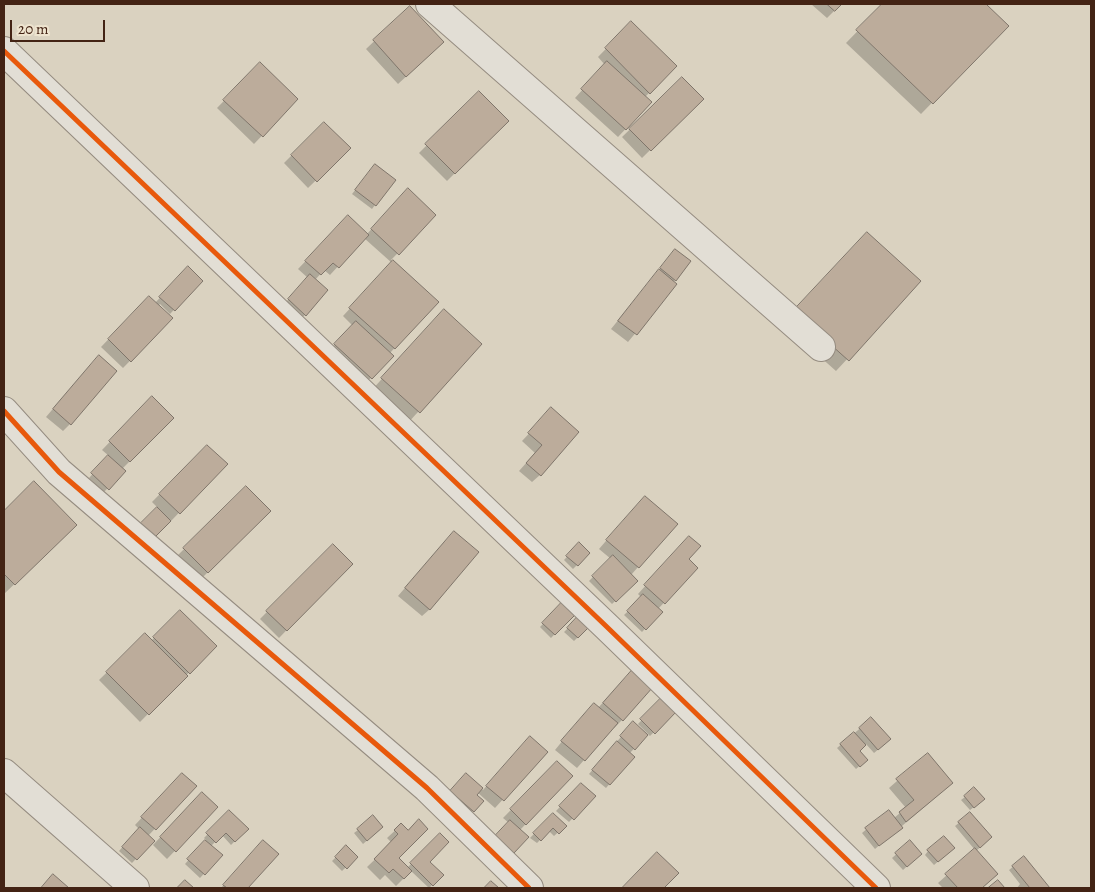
<!DOCTYPE html>
<style>
body{margin:0}
#map{position:relative;width:1095px;height:892px;overflow:hidden;background:#dad2c0;font-family:Alegreya,serif}
canvas{display:block}
.frame{position:absolute;inset:0;border:5px solid #432314;pointer-events:none}
.scale{position:absolute;left:10px;top:20px;width:95px;height:22px;box-sizing:border-box;border:2px solid #432314;border-top:0;padding-left:6px;font-size:15px;line-height:18px;white-space:nowrap;color:#432314;-webkit-text-stroke:4px #eee4cf;paint-order:stroke}
</style>
<div id="map">
<canvas width="1095" height="892"></canvas>
<div class="frame"></div>
<div class="scale">20 m</div>
</div>
<script>
const ctx = document.querySelector('canvas').getContext('2d');
ctx.lineJoin = 'round';
function fill(path, color) {
  ctx.fillStyle = color;
  ctx.fill(path, 'evenodd');
}
function stroke(path, color, width, dash) {
  ctx.strokeStyle = color;
  ctx.lineWidth = width;
  ctx.lineCap = dash ? 'butt' : 'round';
  ctx.setLineDash(dash || []);
  ctx.stroke(path);
}
const shadow = new Path2D(`
 M811,4H841L827,18Z
 M884,4H984L1007,26L921,114L846,43Z
 M410,7L435,50L398,84L366,49Z
 M631,23L676,66L645,97L651,102L618,137L575,98L605,65L598,57Z
 M260,64L297,99L254,144L217,108Z
 M682,79L702,99L642,158L622,137Z
 M479,93L507,121L447,181L419,153Z
 M324,123L349,148L308,188L284,163Z
 M372,169L375,205L372,209L352,194Z
 M401,198L435,215L391,260L437,302L390,353L392,356L363,386L327,353L353,326L343,316L392,263L364,238L330,275L324,270L315,280L305,315L301,318L285,303L308,278L298,269L340,225L367,234Z
 M672,254L675,280L673,282L676,284L628,342L611,329Z
 M188,268L201,281L170,314L160,304L158,306L172,318L123,368L101,347L149,297L155,303Z
 M920,281L836,371L783,324Z
 M433,322L480,344L407,424L371,391Z
 M91,364L70,424L63,431L46,417Z
 M152,398L173,418L122,469L124,471L104,492L89,478L109,456L102,450Z
 M552,409L540,475L532,482L519,471L535,453L522,441Z
 M207,446L226,464L171,521L151,539L138,527L158,508L152,502Z
 M34,483L64,537L4,594V513Z
 M246,488L269,511L200,580L176,557Z
 M637,505L676,524L631,575L636,581L612,604L589,581L611,559L599,549Z
 M446,540L430,609L422,616L398,596Z
 M579,544L589,553L573,569L564,560Z
 M333,545L351,564L279,638L260,619Z
 M682,545L687,560L697,568L658,609L661,612L642,632L624,615L642,598L638,594Z
 M562,604L573,615L551,638L540,627Z
 M180,611L215,646L140,722L99,680L145,635L151,641Z
 M578,618L588,627L574,641L564,632Z
 M625,678L652,687L622,720L614,728L613,727L577,768L555,750L586,712L598,708Z
 M661,700L674,712L650,736L638,724Z
 M871,719L886,743L874,753L866,744L858,751L863,763L856,769L837,748Z
 M633,723L647,735L629,754L633,757L606,788L589,774Z
 M522,746L546,752L495,808L477,792L475,795L482,801L469,815L447,795L466,775L483,790Z
 M927,755L943,791L875,849L862,833L888,811L894,818L906,808L889,788Z
 M557,763L571,777L520,830L527,837L510,856L493,840L509,823L503,818Z
 M175,782L195,786L148,836L153,841L132,863L119,851L139,829L135,825Z
 M581,785L594,796L569,822L556,811Z
 M965,797L979,803L970,810L961,800Z
 M194,801L217,807L167,859L153,845Z
 M229,812L247,829L231,845L222,835L211,846L221,855L200,878L185,864L206,840L204,838Z
 M553,814L565,826L554,836L549,831L537,843L530,838Z
 M970,814L987,841L976,851L989,882L982,888H943L938,883L975,850L955,826Z
 M401,825L397,858L407,868L440,835L428,862L442,875L429,888L411,871L396,886L385,875L380,880L367,867L392,843L387,838Z
 M358,830L378,831L363,844L354,833Z
 M910,842L917,857L903,870L892,858Z
 M346,847L356,857L342,871L332,861Z
 M256,849L277,854L246,888H221Z
 M928,851H950L934,865L925,855Z
 M1024,858L1049,888H1017L1020,884L1009,870Z`);
const building = new Path2D(`
 M827,4H842L835,11Z
 M882,4H986L1009,26L933,104L856,30Z
 M410,6L444,42L406,77L373,40Z
 M631,21L677,66L650,94L605,48Z
 M607,61L652,102L626,130L581,89Z
 M260,62L298,99L263,137L223,100Z
 M682,77L704,99L651,151L629,129Z
 M479,91L509,121L455,174L425,144Z
 M324,122L351,148L317,182L291,155Z
 M375,164L396,180L376,206L355,190Z
 M408,188L436,215L399,255L371,229Z
 M348,215L369,235L339,268L333,263L321,275L305,261Z
 M867,232L921,281L849,361L793,311Z
 M675,249L691,261L676,281L660,268Z
 M393,260L439,302L395,349L349,308Z
 M188,266L203,281L175,311L159,297Z
 M659,269L677,284L637,335L618,321Z
 M310,274L328,290L306,316L288,299Z
 M149,296L173,318L131,362L108,339Z
 M444,309L482,344L420,413L381,378Z
 M356,321L394,356L372,379L334,344Z
 M99,355L117,371L71,425L53,409Z
 M152,396L174,418L130,462L109,441Z
 M551,407L579,432L541,476L526,463L542,445L528,433Z
 M207,445L228,464L180,514L159,494Z
 M108,455L126,471L109,490L91,473Z
 M34,481L77,525L15,585L4,574V511Z
 M246,486L271,511L208,573L183,548Z
 M645,496L678,524L639,568L606,540Z
 M157,507L171,521L155,537L141,523Z
 M454,531L479,552L430,610L405,588Z
 M689,536L701,546L689,559L698,568L665,604L644,585Z
 M579,542L590,553L578,566L566,556Z
 M333,544L353,564L287,631L266,611Z
 M613,555L638,581L616,602L592,576Z
 M643,594L663,612L646,630L627,611Z
 M562,602L575,615L555,635L542,623Z
 M180,610L217,646L190,674L153,637Z
 M578,616L589,627L578,638L567,628Z
 M145,633L188,676L149,715L106,672Z
 M633,669L653,687L623,721L603,703Z
 M661,698L676,712L655,734L640,719Z
 M594,703L618,723L585,761L561,741Z
 M871,717L891,739L878,750L859,728Z
 M633,721L648,735L635,750L620,736Z
 M854,732L866,745L860,751L868,760L860,767L840,744Z
 M530,736L548,752L504,801L486,786Z
 M617,741L635,757L610,785L592,770Z
 M928,753L953,783L906,822L899,812L914,800L896,779Z
 M557,761L573,776L526,825L510,809Z
 M182,773L197,786L156,830L141,817Z
 M466,773L483,788L477,795L484,801L474,812L450,791Z
 M581,783L596,796L574,820L559,806Z
 M974,787L985,799L974,808L964,796Z
 M202,792L218,807L176,852L160,837Z
 M229,810L249,829L235,842L226,833L216,843L206,833Z
 M889,810L903,828L879,846L865,828Z
 M970,812L992,837L980,848L958,822Z
 M553,813L567,826L559,834L553,828L541,841L533,833Z
 M373,815L383,827L367,841L357,829Z
 M419,819L428,829L399,858L412,871L404,879L393,869L389,873L374,859L398,834L394,830L401,823L408,830Z
 M510,820L529,837L514,853L495,836Z
 M140,827L155,841L137,860L122,847Z
 M440,833L449,842L430,862L444,875L433,886L410,863Z
 M944,836L955,848L938,862L927,850Z
 M205,840L223,855L205,875L187,859Z
 M263,840L279,854L248,888H227L223,885Z
 M910,840L922,854L907,867L895,853Z
 M346,845L358,857L347,869L335,857Z
 M975,848L998,874L982,888H958L945,874Z
 M657,852L679,873L664,888H622Z
 M1024,856L1050,888H1030L1012,866Z
 M53,874L69,888H41Z
 M185,880L194,888H177Z
 M998,880L1005,888H988Z
 M491,881L499,888H484Z`);
const street = new Path2D(`
 M430,4L821,347
 M4,51L607,627L876,888
 M4,411L59,472L427,788L529,888
 M4,773L135,888`);
const cycleway = new Path2D(`
 M4,51L607,627L876,888
 M4,411L59,472L427,788L529,888`);
fill(shadow, '#0003');
fill(building, '#bcac9b');
stroke(building, '#7f756a', 1);
stroke(street, '#958c80', 30);
stroke(street, '#e2ded5', 28);
stroke(cycleway, '#e8590c', 5);
</script>
